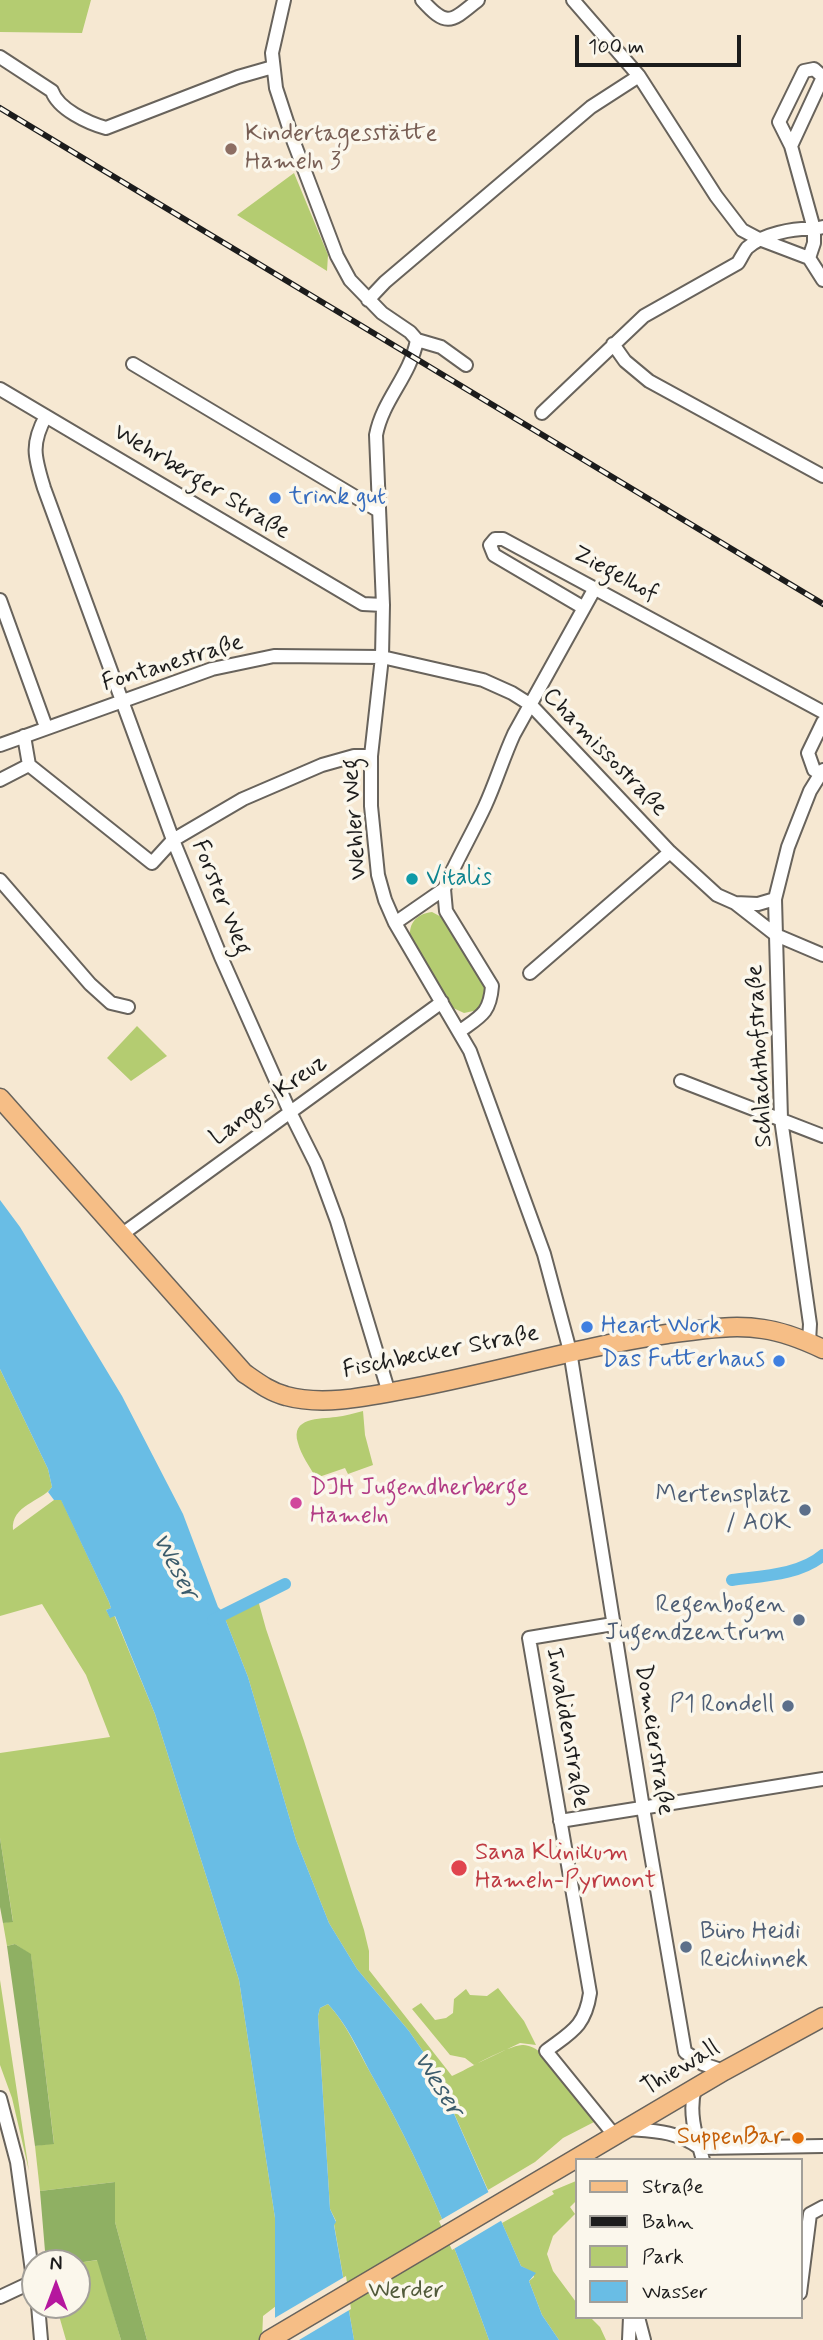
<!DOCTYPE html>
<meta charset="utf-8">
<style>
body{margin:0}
#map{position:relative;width:823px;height:2340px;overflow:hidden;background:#f6e8d2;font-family:Mynerve,sans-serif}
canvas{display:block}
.legend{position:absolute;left:575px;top:2158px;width:228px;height:161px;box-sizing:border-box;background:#fbf7ec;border:2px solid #a29f99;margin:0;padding:9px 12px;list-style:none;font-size:21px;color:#1c1c1c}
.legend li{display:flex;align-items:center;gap:14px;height:35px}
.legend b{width:35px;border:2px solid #a29f99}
.north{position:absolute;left:21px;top:2249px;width:70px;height:70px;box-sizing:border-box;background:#fbf7ec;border:2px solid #a29f99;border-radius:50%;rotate:0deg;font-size:19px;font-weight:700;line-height:28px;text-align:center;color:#1c1c1c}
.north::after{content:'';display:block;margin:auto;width:24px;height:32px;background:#b5179e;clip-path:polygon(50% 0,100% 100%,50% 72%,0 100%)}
.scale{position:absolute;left:575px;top:35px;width:166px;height:32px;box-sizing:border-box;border:4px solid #1c1c1c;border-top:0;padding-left:9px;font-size:21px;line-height:24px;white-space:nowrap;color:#1c1c1c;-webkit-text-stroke:5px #fbf7ec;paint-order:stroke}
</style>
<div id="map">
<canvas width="823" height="2340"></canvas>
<ul class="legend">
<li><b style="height:9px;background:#f6be86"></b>Straße</li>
<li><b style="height:9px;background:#1c1c1c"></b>Bahn</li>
<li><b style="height:19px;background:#b4cc71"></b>Park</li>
<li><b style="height:19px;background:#69bde5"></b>Wasser</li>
</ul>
<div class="north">N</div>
<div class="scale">100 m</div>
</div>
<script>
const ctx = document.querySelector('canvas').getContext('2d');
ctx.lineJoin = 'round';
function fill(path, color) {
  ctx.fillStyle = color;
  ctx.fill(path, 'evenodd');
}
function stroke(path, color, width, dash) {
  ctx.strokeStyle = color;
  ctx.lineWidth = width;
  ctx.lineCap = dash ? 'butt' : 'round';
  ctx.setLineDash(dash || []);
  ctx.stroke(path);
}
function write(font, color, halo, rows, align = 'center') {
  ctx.font = font + ' Mynerve,sans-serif';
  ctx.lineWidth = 7;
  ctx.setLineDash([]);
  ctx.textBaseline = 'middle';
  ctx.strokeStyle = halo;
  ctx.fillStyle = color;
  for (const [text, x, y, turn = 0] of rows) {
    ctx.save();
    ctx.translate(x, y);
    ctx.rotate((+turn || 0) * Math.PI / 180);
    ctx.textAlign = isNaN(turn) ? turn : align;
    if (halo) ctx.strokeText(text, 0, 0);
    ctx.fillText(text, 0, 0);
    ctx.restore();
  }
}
const green = new Path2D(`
 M0,0H91L82,33L0,32Z
 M294,173L328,255L327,271L237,215Z
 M432,912L447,920L487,987L488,996L478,1010L464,1013L451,1007L411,942C407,925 415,914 432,912Z
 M137,1026L167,1056L131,1081L107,1058Z
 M0,1369L48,1469L52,1487C41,1502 11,1505 13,1530L54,1500L61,1499L109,1602L111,1608L106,1610L110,1617L114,1615L155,1714L239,1980L275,2218L276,2306L263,2316L262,2340H147L115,2222V2182L40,2191L35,2146L54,2143L31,1955L15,1944L7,1946L3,1923L13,1921L0,1838V1753L110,1737L86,1675L42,1604L0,1616Z
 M363,1411L365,1435L373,1465L348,1474L345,1468L316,1478C310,1467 301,1455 298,1443C290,1417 320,1419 336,1417C345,1416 354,1413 363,1411Z
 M258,1600L266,1629L304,1741L364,1930L369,1951V1970L452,2076C468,2069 507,2046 522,2045C547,2043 581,2102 596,2121L563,2138L535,2162L488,2190L433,2066L409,2031L357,1969L329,1923L296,1840L248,1677L226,1621V1617Z
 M0,1980L29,2171L12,2098L0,2065Z
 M498,1988L524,2021L536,2045L520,2043L474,2065L465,2058L450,2055L412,2009L421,2003L435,2020L446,2018L453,2013L454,1999L466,1989L470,1995L487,1996Z
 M328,2004C346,2023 357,2049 370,2072C419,2158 456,2247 489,2340H354L334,2224L336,2221L330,2209L318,2016L320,2008Z
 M576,2181V2201L570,2207L575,2214L553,2236L547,2254L553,2271L576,2302V2317H590L600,2327L606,2340H559L542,2315L529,2281L534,2277L532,2272L521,2266L502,2223L554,2194L552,2191Z
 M98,2260L121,2340H66L56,2305H77V2263Z`);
const forest = new Path2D(`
 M0,1838L13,1922L3,1923L0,1907Z
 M15,1944L31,1954L54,2144L35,2146L7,1946Z
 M115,2182V2222L147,2340H121L97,2260L77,2263H46L40,2191Z`);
const water = new Path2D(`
 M0,1200L20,1227L122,1396L183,1514L218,1607L225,1614L226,1621L248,1677L296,1840L329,1923L357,1969L409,2031L433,2066L521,2266L536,2273L529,2281L542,2315L559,2340H489C456,2247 419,2158 370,2072C358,2049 346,2023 328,2004L320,2008L318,2016L330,2209L336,2222L334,2225L354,2340H275V2218L239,1980L155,1714L115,1616L110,1618L106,1610L111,1608L109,1602L61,1500H54L48,1492L52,1487L48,1469L0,1369Z`);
const pier = new Path2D(`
 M492,2190L504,2219L452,2250L439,2221Z
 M346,2276L351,2309L299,2340H272L273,2319Z`);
const canal = new Path2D(`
 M732,1580C761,1576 800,1575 823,1555
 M213,1620L285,1584`);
const street = new Path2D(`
 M284,0L272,53L276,88L293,140L337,256L350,280L382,313L410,332L417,340L441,347L466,365
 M422,0C447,28 451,22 478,0
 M573,0L639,76L716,196L742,230L759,239L809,258L823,280
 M0,57L52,91C58,109 88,123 106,128L238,77L273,67
 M791,146L823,77
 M809,258L814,243V229L823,227
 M368,300L385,282L591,107L639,76
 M417,340C410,377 383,399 376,435L383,605L382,657L371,756V806L378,875L385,900L395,923L470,1051L544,1254L570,1351L643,1808L685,2052L703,2064L724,2071
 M613,344L625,361L649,381L823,476
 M133,364L379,511
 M0,389L363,604L383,605
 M542,413L644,316L738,263C741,258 744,252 747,248C762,234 794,228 814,229L791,146L779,122L804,71L814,69L823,77
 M46,416C30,445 35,458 44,488L173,840L221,957L290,1112L316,1164L337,1221L389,1393
 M0,600L46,727
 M584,608L494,555L490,545L495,539H503L823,712
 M823,722L808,753L814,770L823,775
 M0,745L212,669L274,656L382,657L483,680L512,693L531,705L670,852L717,895L735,903L776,935L823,955
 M29,765L152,863L173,840L243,799L322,765L354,756H371
 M0,780L29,765L24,736
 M0,880L90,984L111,1003L128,1007
 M444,889C456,861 472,834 485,806C496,782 503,758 514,734L595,588
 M735,903L758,904L775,899
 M395,923L444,889L446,911L492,986C490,1013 481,1016 460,1031
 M530,973L670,852
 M681,1081L823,1136
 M121,1235L442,1002
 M809,1342L810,1324L781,1119L775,899L788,847L810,791L823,770
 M613,1624L529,1638L590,1993C585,2027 571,2032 546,2051L615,2136
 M560,1821L823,1779
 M695,2088C688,2113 696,2136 703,2160
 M0,2098L17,2162L35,2293
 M628,2129C655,2131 677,2131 700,2148
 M700,2148L823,2146
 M810,2214L823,2207
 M800,2293L810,2214
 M0,2297L32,2282
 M38,2305L41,2340
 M638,2317L644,2340
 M629,2340L630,2317`);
const primary = new Path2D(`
 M0,1098L244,1373C257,1382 270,1392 286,1396C322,1406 365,1397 402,1390C491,1374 577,1347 667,1334C698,1330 732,1324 763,1329C784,1332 804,1340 823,1349
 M269,2340L724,2071L823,2017`);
const rail = new Path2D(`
 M0,108L823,604`);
const markers = [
 [231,149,7,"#8d6e63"],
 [275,498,7,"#3f7fe0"],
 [412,879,7,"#0f9aa8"],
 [587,1327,7,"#3f7fe0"],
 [779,1361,7,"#3f7fe0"],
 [296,1503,7,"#d1479c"],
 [805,1510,7,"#5c6f8a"],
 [799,1620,7,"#5c6f8a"],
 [788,1706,7,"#5c6f8a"],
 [459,1868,9,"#e0444e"],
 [686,1947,7,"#5c6f8a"],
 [798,2138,7,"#e8710a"]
];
const educationNames = [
 ["Kindertagesstätte",245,135],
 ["Hameln 3",245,163]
];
const streetNames = [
 ["Wehrberger Straße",201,483,31],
 ["Ziegelhof",615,575,28],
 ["Fontanestraße",173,664,-17],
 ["Chamissostraße",604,753,46],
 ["Wehler Weg",356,819,-94],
 ["Forster Weg",220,898,68],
 ["Schlachthofstraße",761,1056,-93],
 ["Langes Kreuz",269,1101,-36],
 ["Fischbecker Straße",441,1353,-11],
 ["Invalidenstraße",566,1728,80],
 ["Domeierstraße",653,1740,81],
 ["Thiewall",681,2069,-31]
];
const shopNames = [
 ["trink gut",289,498],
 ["Heart Work",601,1327],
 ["Das Futterhaus",765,1361,"right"]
];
const cultureNames = [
 ["Vitalis",426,879]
];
const hotelNames = [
 ["DJH Jugendherberge",310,1489],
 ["Hameln",310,1517]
];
const serviceNames = [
 ["Mertensplatz",791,1496],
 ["/ AOK",791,1524],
 ["Regenbogen",785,1606],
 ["Jugendzentrum",785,1634],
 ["P1 Rondell",774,1706],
 ["Büro Heidi",700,1933,"left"],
 ["Reichinnek",700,1961,"left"]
];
const healthNames = [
 ["Sana Klinikum",475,1854],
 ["Hameln-Pyrmont",475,1882]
];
const foodNames = [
 ["SuppenBar",784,2138]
];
const parkNames = [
 ["Werder",406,2292]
];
const waterNames = [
 ["Weser",174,1567,62],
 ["Weser",437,2085,58]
];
fill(green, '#b4cc71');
fill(forest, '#8fb063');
fill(water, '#69bde5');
fill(pier, '#f6e8d2');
stroke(canal, '#69bde5', 12);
stroke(street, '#68635c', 16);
stroke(primary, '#68635c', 21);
stroke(street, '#fff', 12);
stroke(primary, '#f6be86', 18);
stroke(rail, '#1c1c1c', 6);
stroke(rail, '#fbf7ec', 3.5, [10]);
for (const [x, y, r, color] of markers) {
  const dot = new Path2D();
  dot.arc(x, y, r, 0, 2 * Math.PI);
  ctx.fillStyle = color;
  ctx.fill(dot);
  stroke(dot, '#fbf7ec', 2.5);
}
write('24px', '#785e54', '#fbf7ec', educationNames, 'left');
write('24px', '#1c1c1c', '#fbf7ec', streetNames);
write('24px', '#366cbe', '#fbf7ec', shopNames, 'left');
write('24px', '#0d838f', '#fbf7ec', cultureNames, 'left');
write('24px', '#b23c85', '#fbf7ec', hotelNames, 'left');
write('24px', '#4e5e75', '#fbf7ec', serviceNames, 'right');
write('24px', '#be3a42', '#fbf7ec', healthNames, 'left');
write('24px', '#c56008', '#fbf7ec', foodNames, 'right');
write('24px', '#515a3a', '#fbf7ec', parkNames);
write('italic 26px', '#3b5c6c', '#fbf7ec', waterNames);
</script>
